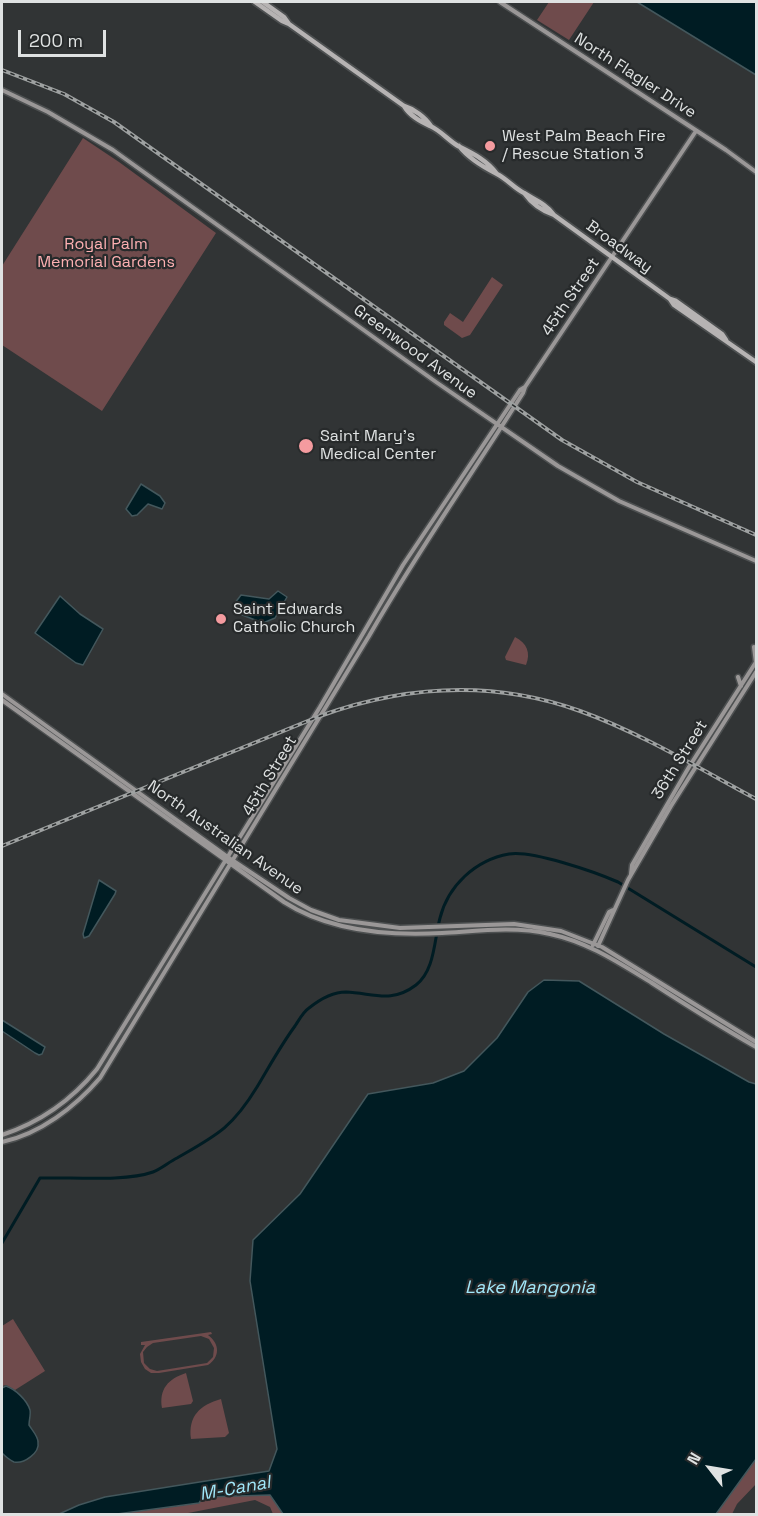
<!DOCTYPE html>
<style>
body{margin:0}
#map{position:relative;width:758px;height:1516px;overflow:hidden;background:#313435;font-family:"Space Grotesk",sans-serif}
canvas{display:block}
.frame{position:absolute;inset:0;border:3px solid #dfe2e2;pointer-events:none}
.north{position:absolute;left:680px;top:1438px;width:60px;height:60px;-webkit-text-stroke:4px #272a2b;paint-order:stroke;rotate:301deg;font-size:16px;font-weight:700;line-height:24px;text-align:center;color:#dfe2e2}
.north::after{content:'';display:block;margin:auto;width:21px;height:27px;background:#dfe2e2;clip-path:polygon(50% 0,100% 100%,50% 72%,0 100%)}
.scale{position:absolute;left:18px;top:30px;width:88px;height:27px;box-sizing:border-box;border:3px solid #dfe2e2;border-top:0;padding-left:8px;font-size:18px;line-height:21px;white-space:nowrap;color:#dfe2e2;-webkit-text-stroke:4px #272a2b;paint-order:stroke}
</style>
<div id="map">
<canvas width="758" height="1516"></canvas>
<div class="frame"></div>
<div class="north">N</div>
<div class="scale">200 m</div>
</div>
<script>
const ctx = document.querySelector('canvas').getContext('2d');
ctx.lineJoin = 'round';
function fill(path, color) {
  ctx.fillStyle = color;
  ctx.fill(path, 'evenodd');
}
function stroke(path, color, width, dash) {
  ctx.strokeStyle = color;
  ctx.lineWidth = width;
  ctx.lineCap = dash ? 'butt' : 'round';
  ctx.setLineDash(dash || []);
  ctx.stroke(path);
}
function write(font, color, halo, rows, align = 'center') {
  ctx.font = font + ' "Space Grotesk",sans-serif';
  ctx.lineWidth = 4.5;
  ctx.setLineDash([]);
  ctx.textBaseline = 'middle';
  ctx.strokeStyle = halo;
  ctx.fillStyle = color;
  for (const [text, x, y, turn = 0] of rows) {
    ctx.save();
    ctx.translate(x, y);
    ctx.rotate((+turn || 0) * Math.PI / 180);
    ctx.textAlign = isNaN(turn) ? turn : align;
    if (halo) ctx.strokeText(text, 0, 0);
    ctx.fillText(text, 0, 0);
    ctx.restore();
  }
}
const green = new Path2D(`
 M549,2H594L569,40L537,20Z
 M83,138L119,162L216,233L102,411L2,345V266Z
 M492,277L503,285L470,335L462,338L444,325V322L450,313L463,322Z
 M515,637C527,643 531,653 526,665L506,660L505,657Z
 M13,1319L45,1371L15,1390L6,1385L2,1386V1326Z
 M211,1332L212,1334L208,1335C220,1344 220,1357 208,1365L159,1373H151L145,1369L141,1362L140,1354L145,1345H141V1342ZM201,1336L209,1339L214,1348L213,1357L207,1363L157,1371L150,1369L144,1363L143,1352L147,1347L153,1343Z
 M186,1373L193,1401L191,1404L162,1408C159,1389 168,1379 186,1373Z
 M221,1399L229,1433L225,1437L191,1439C188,1416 200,1405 221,1399Z
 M756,1459V1484L737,1504L732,1514H716Z
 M270,1495L283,1514H273L270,1507L255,1500L183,1514H117L199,1503L203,1497Z`);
const water = new Path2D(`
 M637,2H756V75Z
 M141,484L160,496L165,503L162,509L148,504L137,515L132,516L126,509Z
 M278,591L287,597L275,618L263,623L237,613L235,610V603L241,595L269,599Z
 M60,596L80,614L103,629L83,665L76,663L35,633Z
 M99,880L116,891L115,894L89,936L84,938L83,934Z
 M544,980L579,981L664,1034L749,1082L756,1084V1459L716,1514H283L270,1495L203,1497L199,1503L117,1514H59L79,1505L105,1497L269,1471L277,1449L250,1281L253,1240L300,1194L368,1094L433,1083L464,1071L497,1038L528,992Z
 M2,1020L45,1047L42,1054L39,1055L35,1053L2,1031Z
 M6,1386C15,1389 27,1400 30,1410C31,1414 29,1420 29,1425C32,1430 38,1436 38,1442C40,1453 24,1464 14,1462C9,1460 5,1456 2,1453V1388Z`);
const canal = new Path2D(`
 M2,1243L40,1178C71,1177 125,1182 153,1172C161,1169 169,1162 177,1158C217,1135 232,1128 257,1087C269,1067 281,1045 295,1026C299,1020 303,1012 309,1008C319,1000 333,992 346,992C373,993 391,1004 416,985C435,970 434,940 440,918C448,886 475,860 509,854C532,850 595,872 618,882L756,967`);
const secondary = new Path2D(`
 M500,2L726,150L756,172
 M2,90L48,112L113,150L436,382L558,466L619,501L756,561
 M754,647L756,663
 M738,677L741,686
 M2,694L232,860L289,898L311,910L339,920L400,928L514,924L561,931L602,947L756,1042
 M2,700L284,902C329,931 389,936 442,933C478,931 514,926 550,934C588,942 619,963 652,983C686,1005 721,1027 756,1047
 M631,874L632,865L689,767L756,662
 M593,945L609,912L613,910
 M598,946L628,880L671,806L756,672
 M2,1135C41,1122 71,1101 97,1069L320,707L403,565L520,390L525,387L696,131
 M2,1142C40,1134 75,1107 100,1078L369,636C417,552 472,474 523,393L525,387`);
const primary = new Path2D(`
 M255,2L282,21L289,24L404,106C414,109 425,117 431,126
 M263,2L284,17L289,24
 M404,106C410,116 420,121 430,126C440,130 448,140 458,146C472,153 487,160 497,174
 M459,146C469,159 483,167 497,174C507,179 514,188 524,193C535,200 546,204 554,215L670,299L674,305L756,362
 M525,194C532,204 543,211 554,215
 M670,299L676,301L722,334L726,340`);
const rail = new Path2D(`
 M2,70L64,94L114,122L562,440L637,482L756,535
 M2,846L320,716C406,685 494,680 580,711C641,733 700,769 756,799`);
const markers = [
 [490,146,6,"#f49b9f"],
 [306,446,8,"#f49b9f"],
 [221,619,6,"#f49b9f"]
];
const streetNames = [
 ["North Flagler Drive",635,76,33],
 ["Broadway",619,247,36],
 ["45th Street",571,297,-56],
 ["Greenwood Avenue",415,352,36],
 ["36th Street",680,760,-58],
 ["45th Street",270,776,-59],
 ["North Australian Avenue",225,838,35]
];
const poiNames = [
 ["West Palm Beach Fire",502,137],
 ["/ Rescue Station 3",502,155],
 ["Saint Mary's",320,437],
 ["Medical Center",320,455],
 ["Saint Edwards",233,610],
 ["Catholic Church",233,628]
];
const parkNames = [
 ["Royal Palm",106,245],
 ["Memorial Gardens",106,263]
];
const waterNames = [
 ["Lake Mangonia",530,1288],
 ["M-Canal",235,1489,-10]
];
fill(green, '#6f4b4c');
fill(water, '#001c23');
stroke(water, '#43575c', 1.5);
stroke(canal, '#001c23', 3);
stroke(secondary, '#4d5051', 7);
stroke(primary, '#4d5051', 8);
stroke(secondary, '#9a9797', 4);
stroke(primary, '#b6b3b3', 4.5);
stroke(rail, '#9ea1a1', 4);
stroke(rail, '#272a2b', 1.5, [4.5]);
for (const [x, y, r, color] of markers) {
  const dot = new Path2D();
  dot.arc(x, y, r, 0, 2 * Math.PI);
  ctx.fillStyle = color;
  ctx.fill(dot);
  stroke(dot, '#272a2b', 2);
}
write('16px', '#dfe2e2', '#272a2b', streetNames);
write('16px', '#dfe2e2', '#272a2b', poiNames, 'left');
write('16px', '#feb0b2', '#272a2b', parkNames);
write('italic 18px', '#a1e7f9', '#272a2b', waterNames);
</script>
